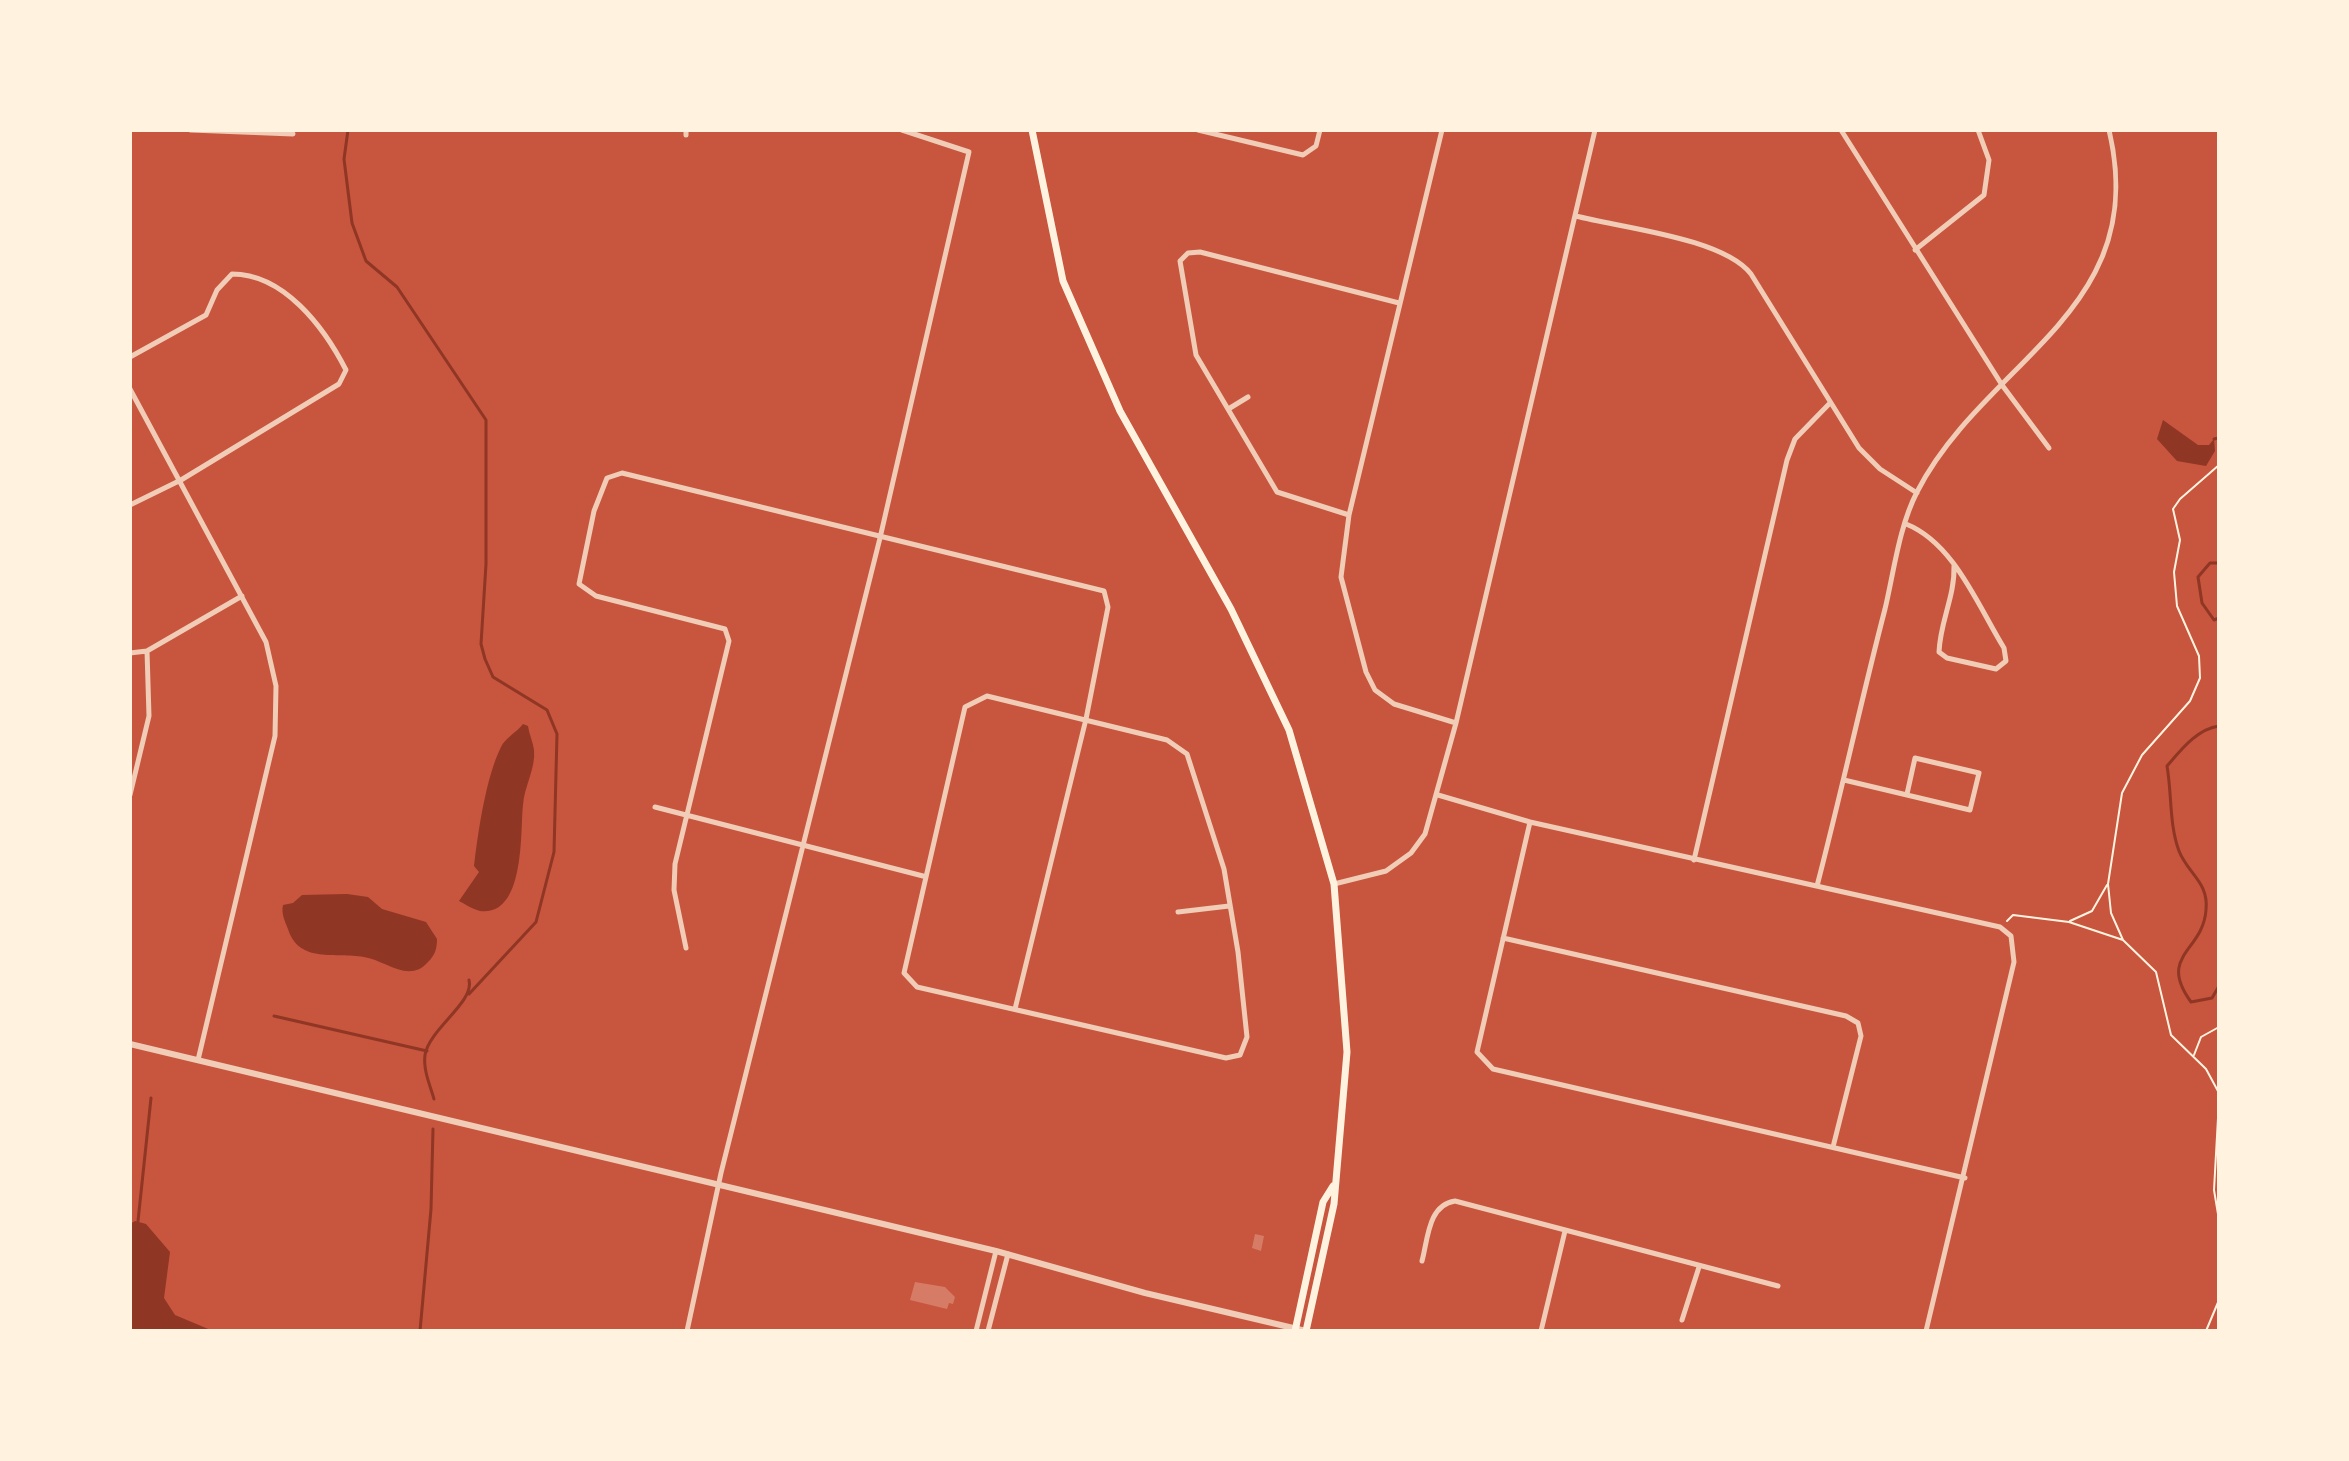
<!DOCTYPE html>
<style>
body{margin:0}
#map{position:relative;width:2349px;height:1461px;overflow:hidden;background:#c8553d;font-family:"Sofia Sans Condensed",sans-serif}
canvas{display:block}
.frame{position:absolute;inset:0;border:132px solid #fff3e0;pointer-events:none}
</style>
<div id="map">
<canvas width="2349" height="1461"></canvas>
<div class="frame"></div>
</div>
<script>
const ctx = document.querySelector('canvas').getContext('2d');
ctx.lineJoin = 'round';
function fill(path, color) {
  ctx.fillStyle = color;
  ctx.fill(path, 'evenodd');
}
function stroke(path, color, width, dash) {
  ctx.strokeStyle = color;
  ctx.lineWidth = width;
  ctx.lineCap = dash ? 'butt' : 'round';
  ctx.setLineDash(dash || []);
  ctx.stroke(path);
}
const water = new Path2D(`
 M2163,420L2198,445H2209L2214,439L2215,451L2206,466L2177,461L2157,439Z
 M523,724L528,726C529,734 533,742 534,750C536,768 524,787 523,805C520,829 526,917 480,911C472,909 465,904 459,901L479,872L474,866C478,832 486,777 501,747C505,738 516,733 523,724Z
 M347,894L368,897L382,909L426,922L437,939C437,949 435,955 428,962C409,984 385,960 364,957C336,952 299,964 288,929C285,921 281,914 283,905L293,903L302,895Z
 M135,1221L146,1224L170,1252L164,1298L175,1315L213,1331H130V1224Z`);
const stream = new Path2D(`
 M348,130L344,159L352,223L366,261L397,287L486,420V564L481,644L485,659L493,677L547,710L557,734L554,852L536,922L469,994
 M2214,439L2219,438
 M2219,563H2210L2198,577L2202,603L2214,620L2219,618
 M2219,726C2197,729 2181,750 2167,766C2172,794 2169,824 2179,851C2188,874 2209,882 2206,910C2203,952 2157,955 2191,1002L2212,998L2219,986
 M274,1016L427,1051
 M434,1099C430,1085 423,1070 425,1055C429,1029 475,1002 469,980
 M138,1221L151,1098
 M420,1331L431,1209L433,1129`);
const building = new Path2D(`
 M1255,1234L1264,1236L1261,1251L1252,1248Z
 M915,1282L945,1287L955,1297L953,1304L949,1303L947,1309L910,1300Z`);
const path = new Path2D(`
 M2219,465L2180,499L2173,509L2180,540L2174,572L2177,606L2199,656L2200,678L2190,701L2142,755L2122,793L2108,884L2111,913L2123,940L2156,972L2171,1035L2206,1069L2219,1093
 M2007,921L2013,915L2069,922L2123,940
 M2070,921L2092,911L2107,885
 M2194,1055L2201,1037L2219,1027
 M2219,1100L2214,1190L2219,1220
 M2206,1331L2219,1300`);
const minor = new Path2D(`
 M191,130L293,134
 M686,130V135
 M1198,130L1303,155L1316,146L1320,130
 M1442,130L1349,515L1341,577L1366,672L1375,690L1394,704L1456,723
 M1841,130L2002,385L2049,448
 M1576,216C1622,228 1723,238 1751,274L1859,448L1880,469L1917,493
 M1915,250L1984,195L1989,160L1978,130
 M130,357L206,315L217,290L232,274C284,274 324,327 346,370L339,384L181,480L130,505
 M130,389L266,642L276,686L275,736L198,1060
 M1230,408L1248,397
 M1349,515L1277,492L1196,355L1180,261L1188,253L1200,252L1399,303
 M1906,524C1954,543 1978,606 2004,648L2006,661L1996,669L1947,658L1939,652C1940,622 1955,596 1954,566
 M130,653L147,651L242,596
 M987,696L1167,740L1187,754L1224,869L1238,952L1247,1037L1240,1055L1226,1058L917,987L904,973L965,707Z
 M1844,780L1970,810L1979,773L1915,758L1907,794
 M130,795L149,716L147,651
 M1438,795L1530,822L2000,927L2011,936L2014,962L1926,1331
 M655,807L923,876
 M1530,822L1477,1052L1493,1069L1965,1178
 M1694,860L1787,460L1795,439L1830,403
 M1334,884L1386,871L1411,853L1425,834L1456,723L1595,130
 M1817,886C1841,794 1861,701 1885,609C1894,571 1899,527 1917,492C1986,358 2152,312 2109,130
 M1178,912L1229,906
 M1503,938L1846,1016L1858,1023L1861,1036L1833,1147
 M686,948L674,890L675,864L729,641L725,629L596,596L579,584L594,511L607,478L622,473L1104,591L1108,607L1086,719L1015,1009
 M1422,1261C1428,1239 1428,1205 1455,1201L1778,1286
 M1682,1320L1699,1267
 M687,1331L721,1173L880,538L969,152L902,130
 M976,1331L996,1251
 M988,1331L1008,1254
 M1541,1331L1565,1231`);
const tertiary = new Path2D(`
 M130,1044L996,1251L1145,1293L1306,1331`);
const secondary = new Path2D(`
 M1032,130L1063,281L1120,411L1231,609L1289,730L1334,884L1347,1052L1334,1204L1306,1331
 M1295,1331L1323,1202L1333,1186`);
fill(water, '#8f3625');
stroke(stream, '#8f3625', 3);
fill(building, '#d67c66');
stroke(path, '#fff3e0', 2);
stroke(minor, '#f1ccb7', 5);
stroke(tertiary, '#f1ccb7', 6);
stroke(secondary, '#fff3e0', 7);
</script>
